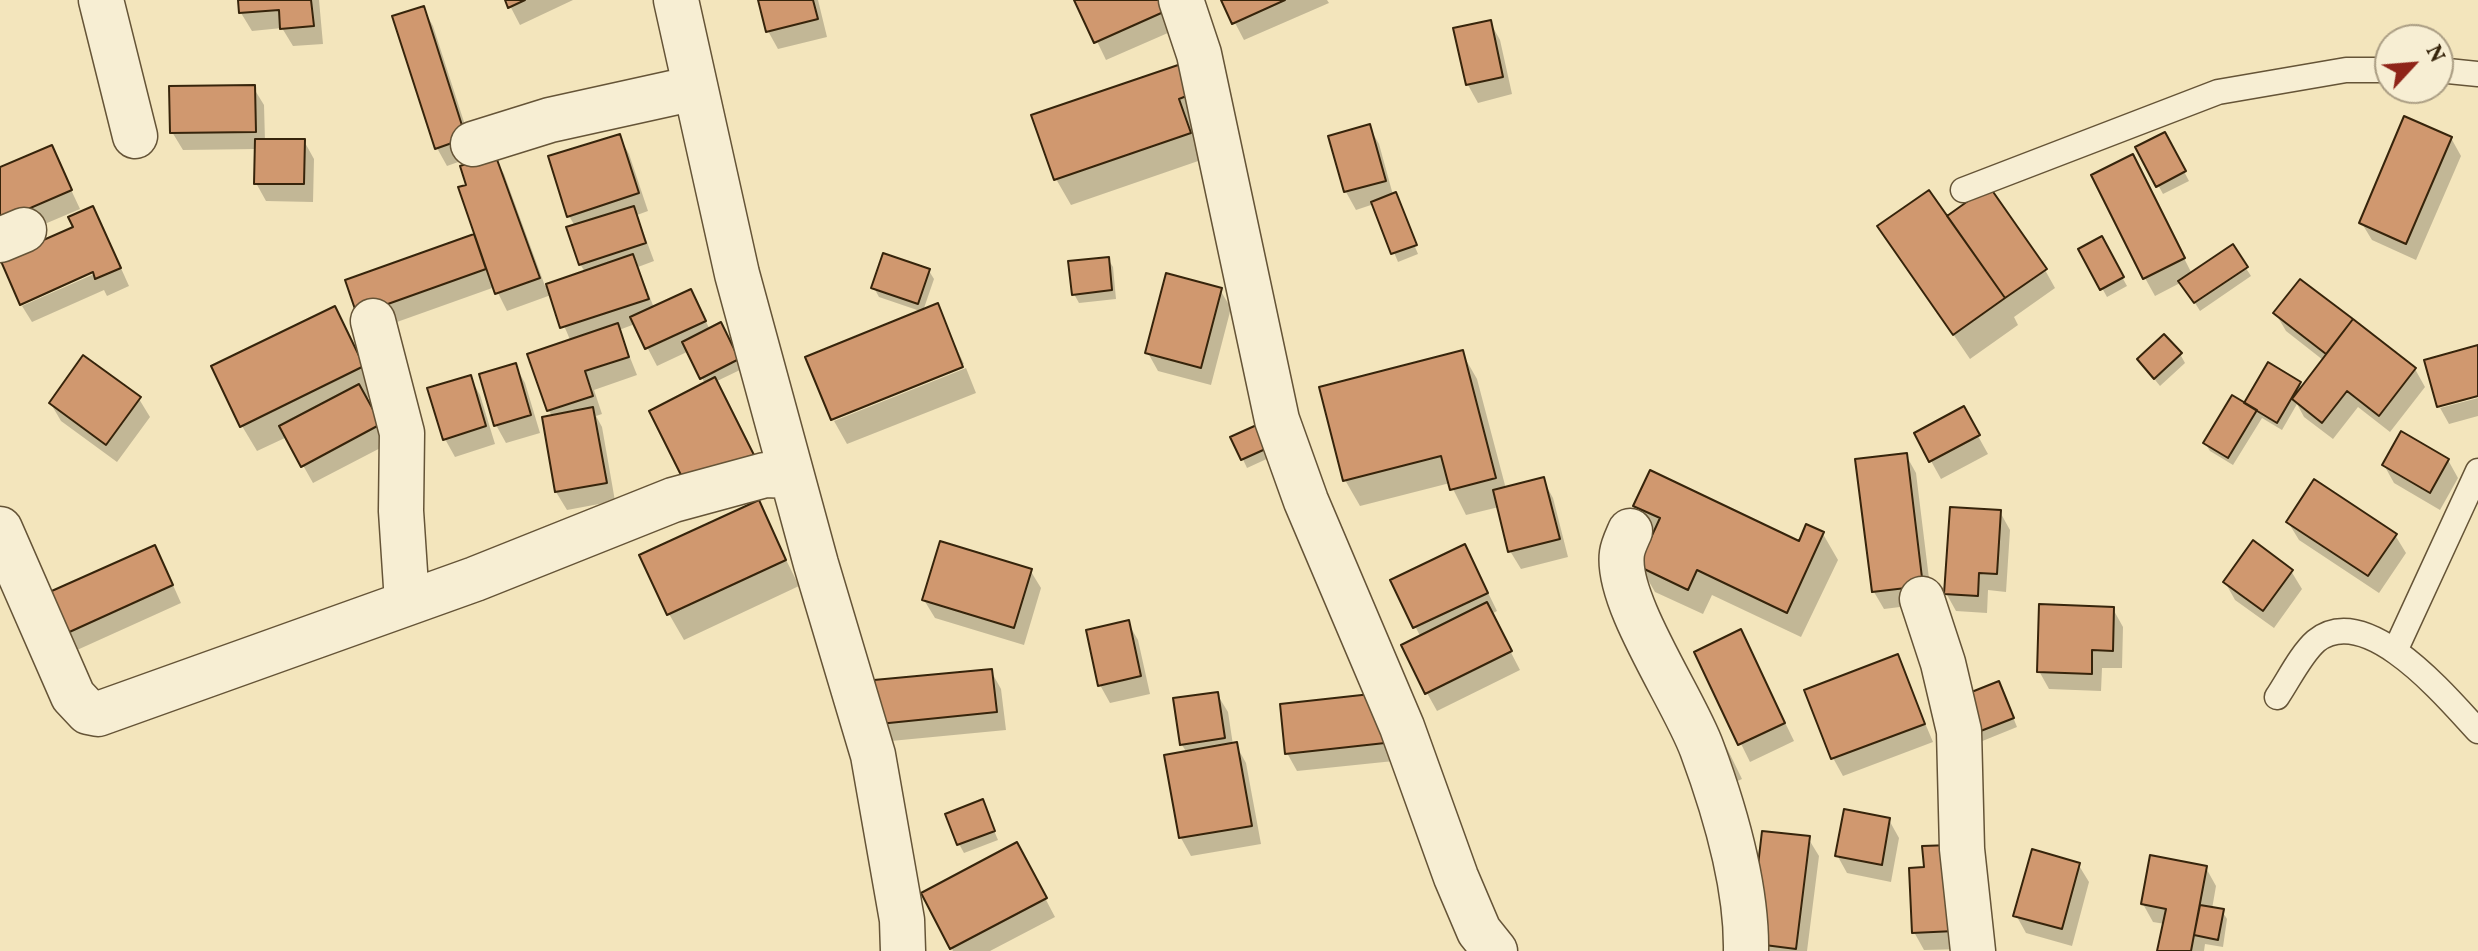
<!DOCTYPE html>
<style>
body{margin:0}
#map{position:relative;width:2478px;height:951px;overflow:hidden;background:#f3e5bc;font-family:Vollkorn,serif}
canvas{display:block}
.north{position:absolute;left:2374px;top:24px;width:80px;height:80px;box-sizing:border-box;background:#f7eed3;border:2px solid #aa9d83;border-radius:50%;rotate:64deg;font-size:22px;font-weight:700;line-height:32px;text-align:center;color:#36240b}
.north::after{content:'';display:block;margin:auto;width:28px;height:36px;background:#8f2418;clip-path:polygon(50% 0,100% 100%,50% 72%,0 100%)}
</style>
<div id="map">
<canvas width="2478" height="951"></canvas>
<div class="north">N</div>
</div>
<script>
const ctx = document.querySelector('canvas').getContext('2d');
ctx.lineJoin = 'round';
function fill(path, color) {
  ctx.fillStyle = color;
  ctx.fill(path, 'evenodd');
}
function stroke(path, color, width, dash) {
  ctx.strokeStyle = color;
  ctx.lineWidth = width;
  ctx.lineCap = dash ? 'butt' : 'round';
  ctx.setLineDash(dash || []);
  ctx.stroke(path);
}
const shadow = new Path2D(`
 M240,0H319L323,44L293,46L282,28L252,31L241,13Z
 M507,0H573L520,25Z
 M760,0H818L827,37L778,49L768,31Z
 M1077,0H1164L1177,29L1106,60Z
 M1223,0H1327L1329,3L1244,40Z
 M423,8L433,26L475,156L447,166L437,148Z
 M1490,22L1500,40L1512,94L1478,103L1468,85L1456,30Z
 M1183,65L1204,159L1071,205L1056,179Z
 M253,87L264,105L265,141H304L314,159L313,202L266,201L256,183V149L183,150L172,132Z
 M1369,127L1379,144L1393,195L1418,254L1398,262L1374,204L1356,210L1346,192L1331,137Z
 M2165,135L2189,181L2163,194L2138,148Z
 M619,136L629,154L648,211L637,215L654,261L638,267L654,308L700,309L710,330L725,333L742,369L715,382L763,473L705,384L689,351L657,366L635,324L619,330L637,375L594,390L602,414L596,416L602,427L615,501L567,510L556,492L552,417L549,410L571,342L551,295L507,311L495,287L369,332L347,281L476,235L469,186L494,156L504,174L545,286L585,272L580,264L575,226L569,216Z
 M2451,138L2461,156L2416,260L2372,240L2361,222Z
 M51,147L80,209L0,243V169Z
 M2142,175L2192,274L2232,247L2251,276L2200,311L2182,282L2155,296L2145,278Z
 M1947,219L2045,270L2055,288L2014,317L2018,325L1970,359L1880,227Z
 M102,226L129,286L107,296L104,290L32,322L22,306L103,270Z
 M2101,239L2127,286L2107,297L2081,250Z
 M1108,259L1113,267L1116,299L1079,303L1074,294Z
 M929,271L934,279L923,311L937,306L964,364L833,419L808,358L923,312L879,297L874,288Z
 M2301,281L2415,369L2425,387L2390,432L2358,407L2333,439L2304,417L2297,404L2282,430L2262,418L2233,465L2210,451L2205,443L2245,406L2299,384L2302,388L2323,360L2286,331L2276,314Z
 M1220,290L1231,308L1211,385L1158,371L1148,353Z
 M349,334L377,393L365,399L390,443L313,483L287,437L257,451L242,426Z
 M2478,347V394L2440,404V408L2478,398V416L2449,424L2439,406Z
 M1462,353L1477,379L1506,489L1543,480L1553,498L1568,557L1521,569L1510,551L1499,507L1466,515L1450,483L1360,506L1345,480Z
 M2180,354L2185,363L2160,386L2139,360Z
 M515,365L525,383L540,433L506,443L496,425Z
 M966,368L976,393L847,444L834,421Z
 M470,377L480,395L495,444L455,457L445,439Z
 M139,399L150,417L117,462L61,421L51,404Z
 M1963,409L1988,454L1941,479L1931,461Z
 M1233,438L1284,451L1247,468Z
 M1906,455L1916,473L1932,603L1884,609L1874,592Z
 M2448,460L2458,478L2440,510L2394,483L2384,465Z
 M758,503L799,586L684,640L669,614Z
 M1636,506L1800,543L1823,534L1838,560L1801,637L1712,595L1703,614L1655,592L1640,566L1655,534Z
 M2000,512L2010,530L2006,592L1988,590L1987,613L1956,611L1946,593Z
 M2288,522L2395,535L2406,553L2379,593L2299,540Z
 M1474,564L1497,611L1491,614L1520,670L1437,711L1427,693L1421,638L1393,581Z
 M164,565L181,603L66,655L56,638Z
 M1030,570L1041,588L1024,645L935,618L924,600Z
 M2291,571L2302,589L2274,628L2235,600L2225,582Z
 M2113,609L2123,627L2122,668H2102L2101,691L2049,689L2039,671Z
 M1128,623L1138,640L1150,694L1110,703L1100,685Z
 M1750,650L1794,741L1750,762L1696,653Z
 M1897,657L1933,742L1843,776L1833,758Z
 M991,671L1001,689L1006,730L891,741L880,723Z
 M2003,692L2017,727L1980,742L1975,733Z
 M1217,694L1228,712L1233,745H1236L1246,763L1261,844L1191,856L1181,838L1166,757L1187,753L1182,745Z
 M1379,695L1394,761L1297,771L1287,753Z
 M1722,738L1742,779L1720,789L1700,749Z
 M982,802L998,840L964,853L959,844Z
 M1889,820L1899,838L1891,882L1847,873L1837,855Z
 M1808,838L1819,856L1807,951H1755Z
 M1026,862L1055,917L990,951H953L923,894Z
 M2078,864L2089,882L2072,946L2026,933L2016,915Z
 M2206,868L2216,886L2212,909L2222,911L2227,919L2223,947L2205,944L2204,951H2160L2165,924L2153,922L2143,904Z
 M1926,869L1964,949L1924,950L1914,932Z`);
const building = new Path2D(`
 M238,0H311L314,26L280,29L279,10L239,13Z
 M505,0H525L508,8Z
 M758,0H813L818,19L766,32Z
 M1074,0H1164L1168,10L1094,43Z
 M1221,0H1285L1232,24Z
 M424,6L466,138L435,149L392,16Z
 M1491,20L1503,77L1466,85L1453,28Z
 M1184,63L1194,93L1179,99L1191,133L1054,180L1031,115Z
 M255,85L256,132L170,133L169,86Z
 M2404,116L2452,137L2406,244L2359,223Z
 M1370,124L1386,181L1344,192L1328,136Z
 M2165,132L2186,171L2156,187L2135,147Z
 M620,134L639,193L567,217L548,156Z
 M255,139H305L304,184H254Z
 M52,145L72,190L0,221V167Z
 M495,154L540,278L495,294L458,187L466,185L460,166Z
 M2133,154L2185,258L2143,279L2091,175Z
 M1989,186L2047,269L2005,298L1947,216Z
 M1929,190L2005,298L1953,335L1877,226Z
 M1396,192L1417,245L1391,254L1371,202Z
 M93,206L121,268L95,279L93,272L20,305L0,259L73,227L68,217Z
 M634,206L646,243L579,265L566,227Z
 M474,234L486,269L357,315L345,280Z
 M2102,236L2124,277L2100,290L2078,249Z
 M2233,244L2248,267L2194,303L2178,281Z
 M883,253L930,269L918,304L871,288Z
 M633,254L649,299L560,328L546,284Z
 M1109,257L1112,290L1072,295L1068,261Z
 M1166,273L1222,288L1201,368L1145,353Z
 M2300,279L2353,319L2326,354L2273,313Z
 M691,289L706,321L645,349L630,317Z
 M938,303L963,367L831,420L805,357Z
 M335,306L364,366L240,427L211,366Z
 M2353,319L2416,368L2379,416L2347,391L2322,423L2292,399Z
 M721,322L739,359L700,379L682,342Z
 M618,323L629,357L585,371L593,396L547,411L527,354Z
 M2164,334L2182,353L2154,379L2137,359Z
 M2478,345V396L2437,407L2424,360Z
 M1463,350L1496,478L1450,490L1441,456L1343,481L1319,387Z
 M83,355L141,397L106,445L49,403Z
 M2268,362L2301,382L2277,423L2244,403Z
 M516,363L531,415L494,426L479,374Z
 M471,375L486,426L443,440L427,388Z
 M715,377L754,455L688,489L649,411Z
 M359,384L381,424L301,467L279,426Z
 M2232,395L2257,410L2228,458L2203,443Z
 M1964,406L1980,435L1929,462L1914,433Z
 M593,407L607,483L555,492L542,417Z
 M1270,419L1281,442L1241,460L1230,437Z
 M2401,431L2449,459L2430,493L2382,465Z
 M1907,453L1923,586L1872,592L1855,459Z
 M1650,470L1799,541L1806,524L1824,532L1787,613L1697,570L1688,590L1638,566L1660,518L1633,506Z
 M1544,477L1560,539L1508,552L1493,490Z
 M2314,479L2397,534L2368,576L2286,522Z
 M759,500L786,560L667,615L639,555Z
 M1950,507L2001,510L1997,574L1979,573L1978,596L1944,594Z
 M2253,540L2293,570L2263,611L2223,582Z
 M940,541L1032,569L1014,628L922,600Z
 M1465,544L1488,593L1413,628L1390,580Z
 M155,545L173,585L54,639L36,598Z
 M1487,602L1512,651L1425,694L1401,645Z
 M2039,604L2114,607L2113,651L2092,650V674L2037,672Z
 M1129,620L1141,676L1098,686L1086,630Z
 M1741,629L1785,723L1738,745L1694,652Z
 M1898,654L1925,724L1831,759L1804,690Z
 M992,669L997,712L879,724L874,680Z
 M1999,681L2014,718L1973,734L1959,697Z
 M1218,692L1225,738L1180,745L1173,698Z
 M1380,693L1385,743L1285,754L1280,704Z
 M1237,742L1252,826L1179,838L1164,755Z
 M983,799L995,831L957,845L945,814Z
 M1844,809L1890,818L1882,865L1835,856Z
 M1762,831L1810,836L1796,949L1749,943Z
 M1017,842L1047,898L950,949L921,893Z
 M1952,845L1955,931L1912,933L1909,868L1924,867L1922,846Z
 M2032,849L2080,863L2062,929L2013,916Z
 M2150,855L2207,866L2191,951H2157L2166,909L2141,904Z
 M2200,905L2224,909L2218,940L2194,935Z`);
const service = new Path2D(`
 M2438,70L2478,74
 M1963,190L2218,92L2346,70H2390
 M2395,651L2478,471
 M2277,697C2288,681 2301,654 2316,641C2367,600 2448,699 2478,731`);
const minor = new Path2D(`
 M101,0L135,136
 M676,0L737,274L816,564L873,755L902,920L903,951
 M1181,0L1199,54L1277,420L1306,501L1402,727L1456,877L1479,931L1495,951
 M473,144L550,120L695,88
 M0,240L24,230
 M373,321L402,433L401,511L407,602
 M0,529L73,696L88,712L98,714L475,579L673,500L765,475L791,476
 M1630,531C1627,538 1623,546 1622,553C1615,601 1685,701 1702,749C1725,811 1747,885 1746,951
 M1922,599L1943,663L1959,731L1962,849L1973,951`);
fill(shadow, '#0003');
fill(building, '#d0986f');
stroke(building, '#36240b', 2);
stroke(service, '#655437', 27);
stroke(minor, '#655437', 47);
stroke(service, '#f7eed3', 24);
stroke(minor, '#f7eed3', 44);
</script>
